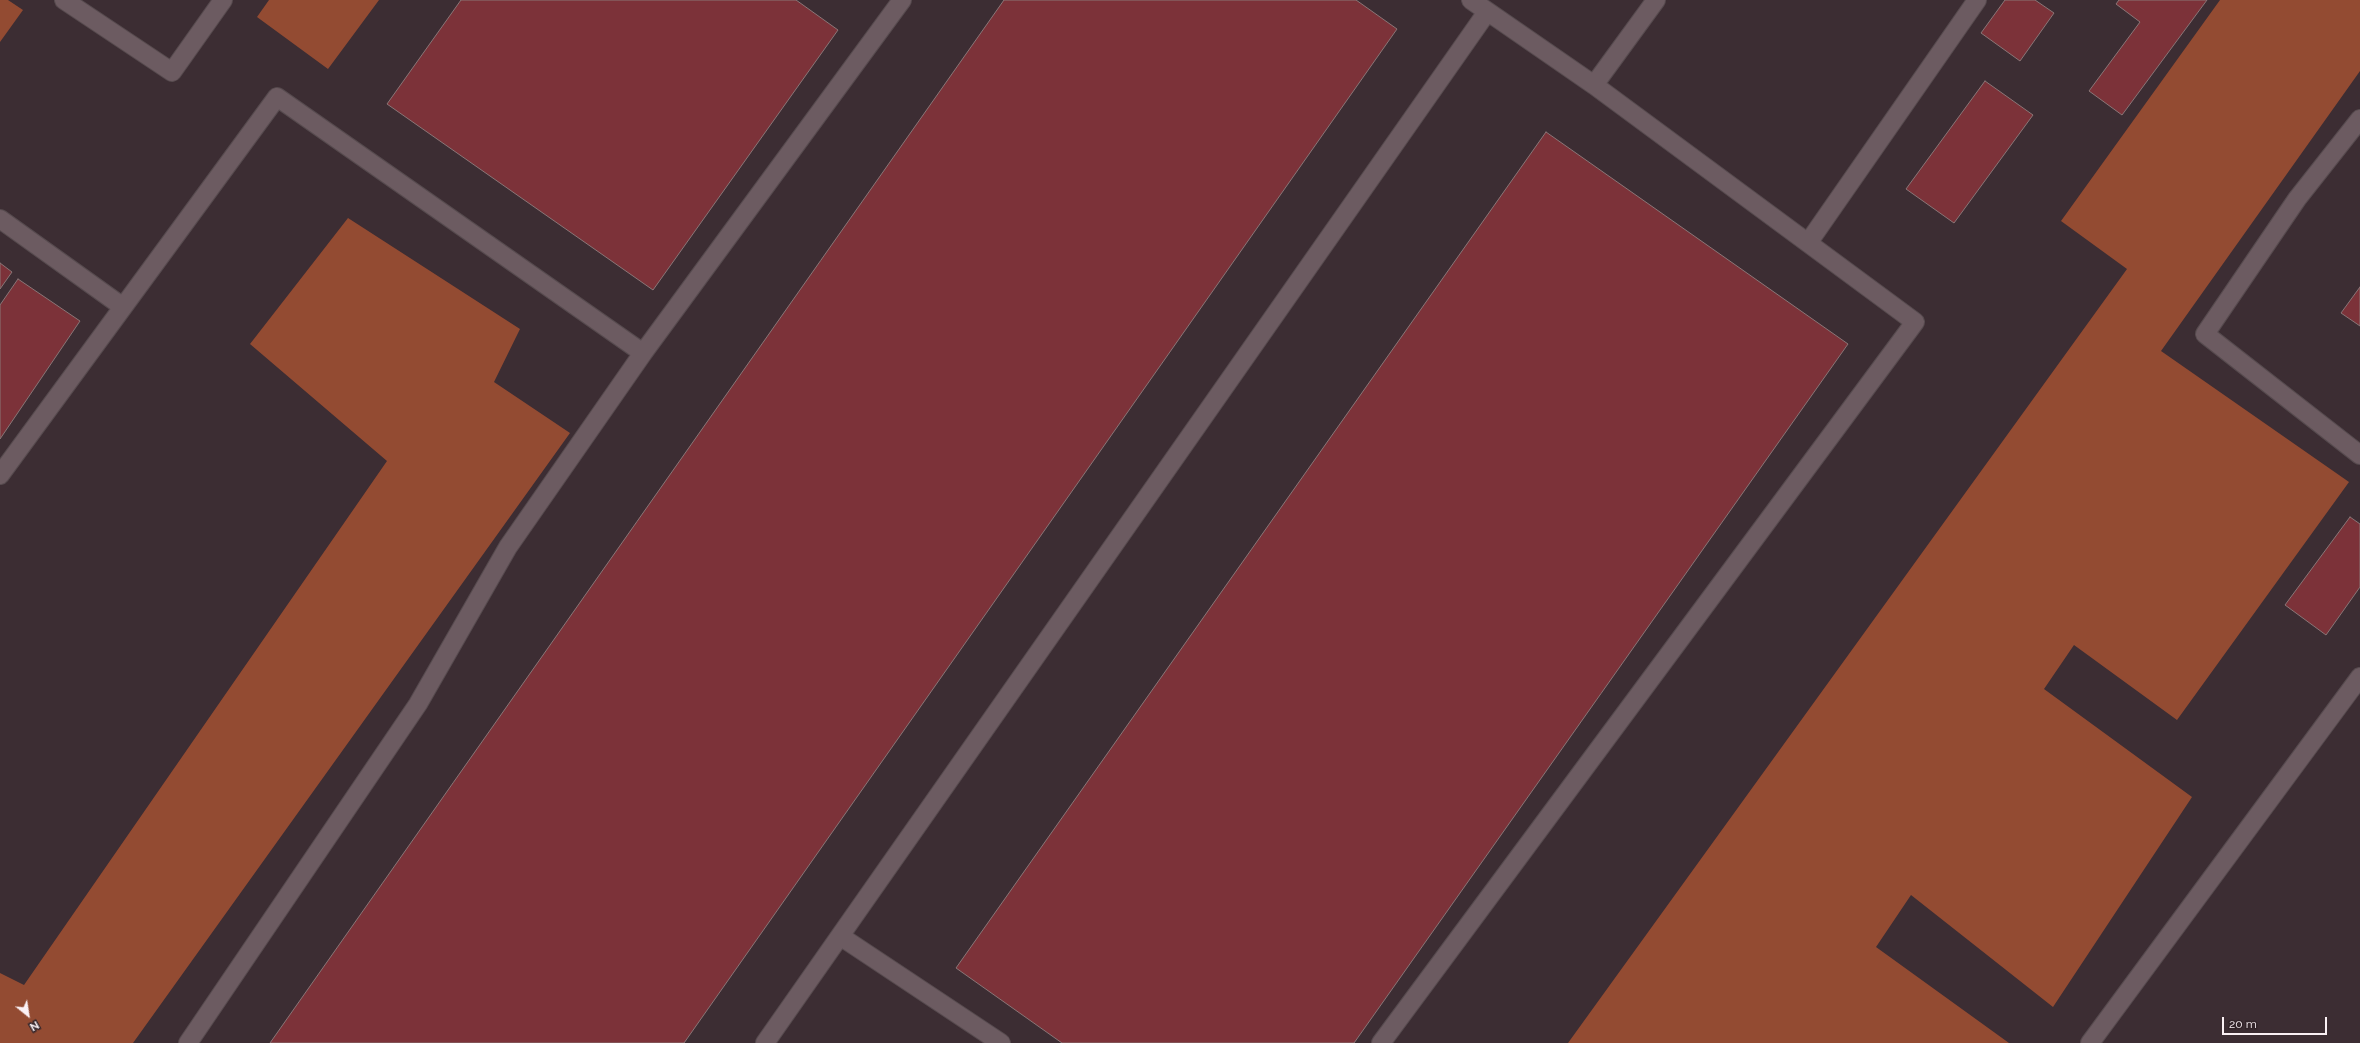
<!DOCTYPE html>
<style>
body{margin:0}
#map{position:relative;width:2360px;height:1043px;overflow:hidden;background:#3c2d33;font-family:Raleway,sans-serif}
canvas{display:block}
.north{position:absolute;left:8px;top:995px;width:40px;height:40px;-webkit-text-stroke:3px #322429;paint-order:stroke;rotate:150deg;font-size:11px;font-weight:700;line-height:16px;text-align:center;color:#fbf1f5}
.north::after{content:'';display:block;margin:auto;width:14px;height:18px;background:#fbf1f5;clip-path:polygon(50% 0,100% 100%,50% 72%,0 100%)}
.scale{position:absolute;left:2222px;top:1017px;width:105px;height:18px;box-sizing:border-box;border:2px solid #fbf1f5;border-top:0;padding-left:5px;font-size:12px;line-height:14px;white-space:nowrap;color:#fbf1f5;-webkit-text-stroke:3px #322429;paint-order:stroke}
</style>
<div id="map">
<canvas width="2360" height="1043"></canvas>
<div class="north">N</div>
<div class="scale">20 m</div>
</div>
<script>
const g = document.querySelector('canvas').getContext('2d');
g.lineJoin = 'round';
function fillPath(path, color) { g.fillStyle = color; g.fill(path, 'evenodd'); }
const toPath = rows => new Path2D(rows.map(r => 'M' + r).join(''));
function stroke(path, color, width, dash) { g.strokeStyle = color; g.lineWidth = width; g.lineCap = dash ? 'butt' : 'round'; g.setLineDash(dash || []); g.stroke(path); }
fillPath(toPath([
 [0,0,8,0,23,10,0,42],
 [269,0,379,0,328,69,257,17],
 [2220,0,2360,0,2360,71,2161,351,2349,482,2177,720,2074,645,2044,689,2192,797,2053,1007,1911,895,1876,947,2009,1043,1568,1043,2127,269,2061,221],
 [348,218,520,329,494,382,570,433,133,1043,0,1043,0,973,24,985,387,461,250,344]
]), '#934b32');
const building = toPath([
 [461,0,796,0,838,30,653,290,387,104,461,0],
 [1004,0,1356,0,1397,29,684,1043,270,1043,1004,0],
 [2005,0,2035,0,2054,13,2020,61,1981,33,2005,0],
 [2119,0,2207,0,2122,115,2089,91,2140,22,2116,4,2119,0],
 [1985,81,2033,115,1954,223,1906,189,1985,81],
 [1546,132,1848,344,1354,1043,1062,1043,956,968,1546,132],
 [0,263,12,272,0,289,0,263],
 [18,279,80,321,0,439,0,305,18,279],
 [2360,287,2360,326,2341,313,2360,287],
 [2350,517,2360,524,2360,587,2326,635,2285,605,2350,517]
]);
fillPath(building, '#7c3239');
stroke(building, '#8a7677', 1);
const lane = toPath([
 [64,0,172,72,223,0],
 [1471,0,1594,85,1656,0],
 [2360,119,2297,199,2205,334,2360,455],
 [0,219,123,307],
 [1808,243,1977,0],
 [0,475,277,97,643,353],
 [840,936,1001,1043],
 [188,1043,418,704,508,547,643,353,902,0],
 [765,1043,1487,12],
 [1381,1043,1915,322,1594,85],
 [2090,1043,2360,677]
]);
stroke(lane, '#574b4f', 20);
stroke(lane, '#6c5b61', 18);
</script>
